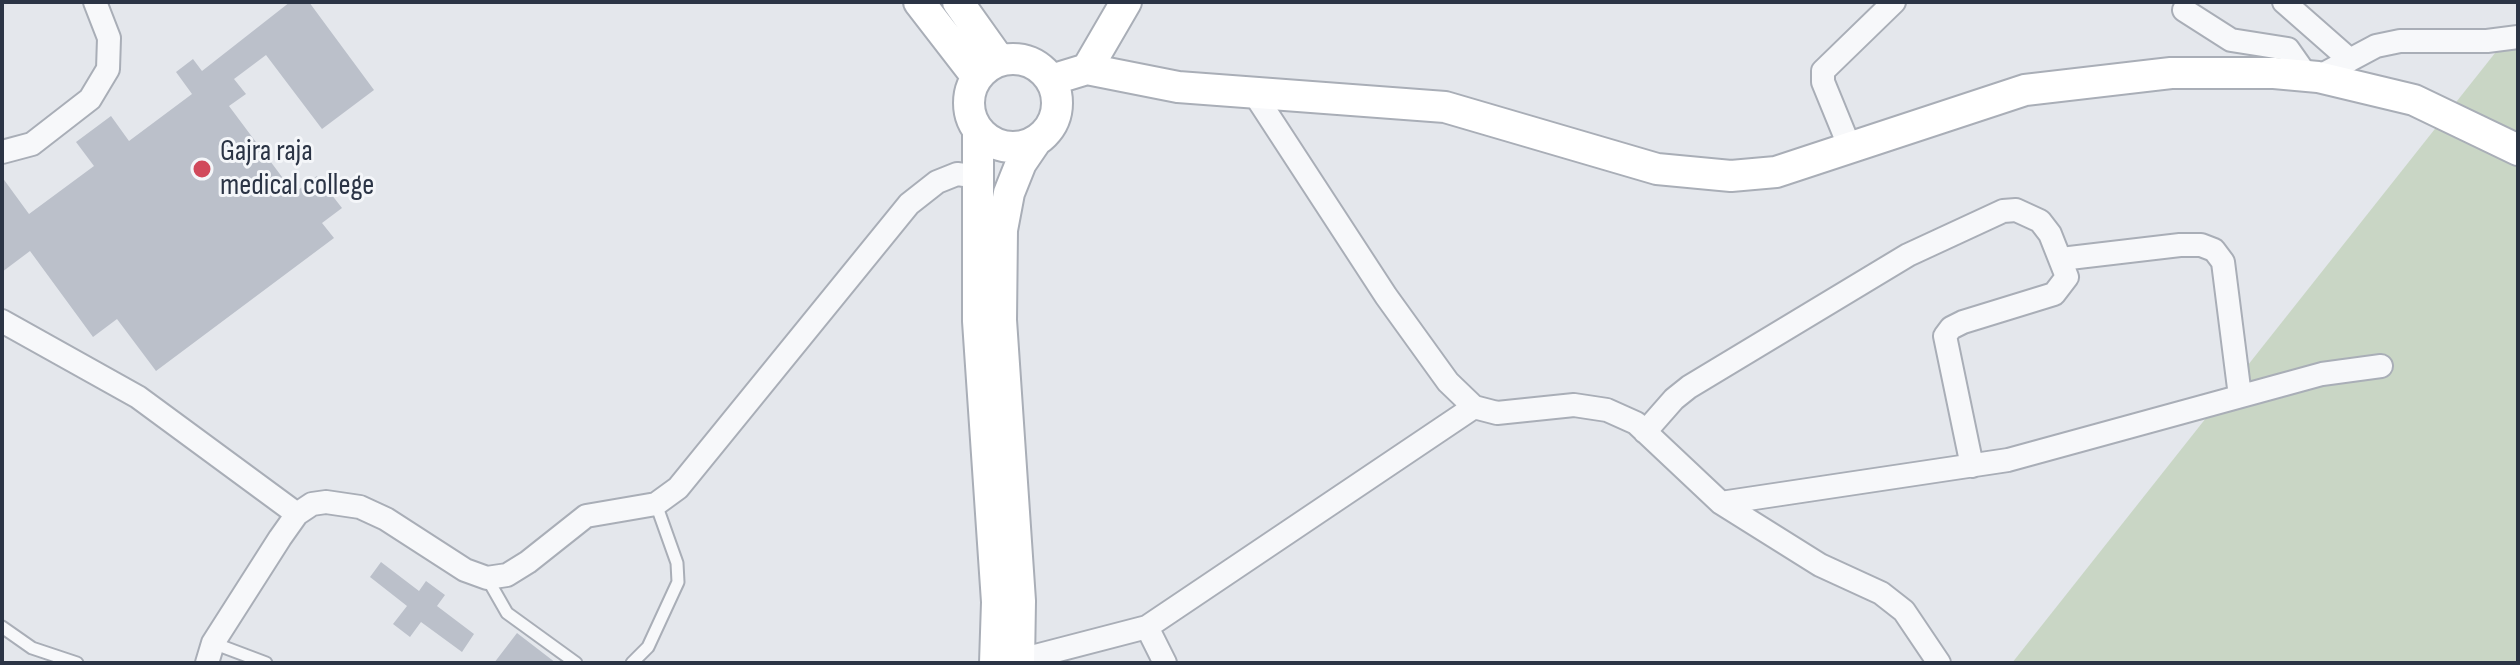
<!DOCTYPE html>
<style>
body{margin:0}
#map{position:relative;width:2520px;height:665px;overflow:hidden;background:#e4e7ec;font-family:"Sofia Sans Condensed",sans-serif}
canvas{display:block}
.frame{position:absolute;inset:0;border:4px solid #2b3445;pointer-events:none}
</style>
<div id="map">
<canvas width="2520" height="665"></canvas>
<div class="frame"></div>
</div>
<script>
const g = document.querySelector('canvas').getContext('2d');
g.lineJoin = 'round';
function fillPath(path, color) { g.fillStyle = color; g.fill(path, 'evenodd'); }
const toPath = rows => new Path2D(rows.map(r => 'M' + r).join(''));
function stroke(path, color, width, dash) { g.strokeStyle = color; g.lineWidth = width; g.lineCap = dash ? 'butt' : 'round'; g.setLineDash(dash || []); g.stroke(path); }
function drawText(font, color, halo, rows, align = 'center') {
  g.font = font + ' "Sofia Sans Condensed",sans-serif'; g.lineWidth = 6; g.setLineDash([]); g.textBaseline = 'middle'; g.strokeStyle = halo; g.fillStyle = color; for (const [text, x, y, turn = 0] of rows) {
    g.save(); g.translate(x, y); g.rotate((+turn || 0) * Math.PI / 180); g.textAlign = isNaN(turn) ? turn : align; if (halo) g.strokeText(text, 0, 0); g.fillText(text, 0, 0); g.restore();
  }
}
fillPath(toPath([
 [2518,24,2518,663,2012,663]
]), '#c9d6c5');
fillPath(toPath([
 [290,2,309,2,374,90,322,129,266,55,234,79,246,94,229,106,294,193,317,176,342,208,322,223,334,238,156,371,117,319,93,337,30,251,2,272,2,177,29,214,94,166,76,142,111,116,129,141,192,94,176,72,193,59,202,71],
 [381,562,419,591,426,581,445,595,437,606,474,634,462,652,421,622,410,637,393,624,407,606,370,577],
 [517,633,556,663,494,663]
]), '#bbc0ca');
const lane = toPath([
 [487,578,507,613,576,663],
 [2,627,32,648,77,663],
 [213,643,266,663],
 [632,663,648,647,678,582,677,563,656,504]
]);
const street = toPath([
 [2284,2,2350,60],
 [2184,10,2231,40,2288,49,2307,76],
 [2318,77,2376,46,2400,41,2487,41,2518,37],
 [1255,95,1386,296,1448,382,1474,407,1497,413,1574,405,1607,410,1636,423,1721,503,1820,565,1881,593,1904,611,1939,663],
 [1850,148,1823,82,1823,71,1894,2],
 [2,152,32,144,90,99,108,69,109,38,95,2],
 [2061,259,2180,245,2201,245,2214,250,2223,262,2240,396],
 [2,321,138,397,297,514],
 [1645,432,1674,399,1689,387,1908,255,2003,211,2016,210,2040,221,2050,234,2067,277,2054,294,1963,322,1951,328,1945,336,1972,466],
 [1721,503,2008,460,2322,374,2381,366],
 [1147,627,1165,663],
 [1006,659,1020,660,1147,627,1474,407],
 [207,663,213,643,280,538,297,514,312,504,326,502,360,507,386,519,465,570,487,578,507,575,528,562,586,516,656,504,678,488,909,204,937,182,957,174,980,177]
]);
const secondary = toPath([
 [919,2,977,77],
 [958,2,1000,61],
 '969 103a44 44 0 1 1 88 0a44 44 0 1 1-88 0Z',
 [1087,69,1126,2],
 [1051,80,1087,69,1178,87,1445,107,1657,169,1731,176,1776,172,2025,90,2171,73,2274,73,2318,77,2414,100,2518,150],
 [978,131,978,321,997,602,995,663],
 [1019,663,1020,601,1001,320,1002,230,1009,193,1021,163,1036,141]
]);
stroke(lane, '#a9aeb7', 15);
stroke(street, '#a9aeb7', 26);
stroke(secondary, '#a9aeb7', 34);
stroke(lane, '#f7f8fa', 11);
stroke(street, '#f7f8fa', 22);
stroke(secondary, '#fff', 30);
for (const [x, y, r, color] of [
 [202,169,10,"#d1495b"]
]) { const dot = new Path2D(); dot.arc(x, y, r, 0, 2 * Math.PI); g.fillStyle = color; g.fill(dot); stroke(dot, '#f4f6f9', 3); }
drawText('30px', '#2b3445', '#f4f6f9', [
 ["Gajra raja",220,152],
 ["medical college",220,186]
], 'left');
</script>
